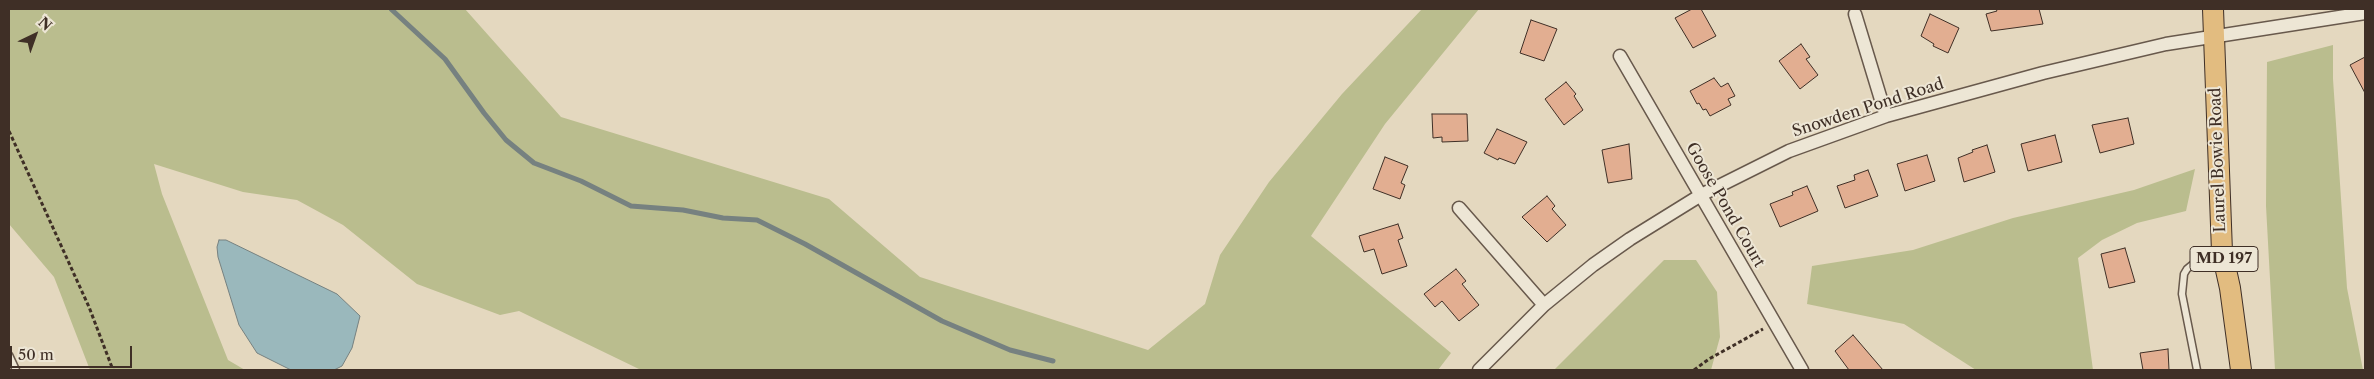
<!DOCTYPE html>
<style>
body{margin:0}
#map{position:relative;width:2374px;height:379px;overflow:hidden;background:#e4d8bf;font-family:"Libre Caslon Text",serif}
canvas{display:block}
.frame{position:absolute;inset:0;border:10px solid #3f2f26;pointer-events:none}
.north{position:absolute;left:10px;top:10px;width:50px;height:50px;-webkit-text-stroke:4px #ede6d5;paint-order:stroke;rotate:42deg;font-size:14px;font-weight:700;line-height:20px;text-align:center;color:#3f2f26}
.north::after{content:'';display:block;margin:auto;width:18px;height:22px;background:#3f2f26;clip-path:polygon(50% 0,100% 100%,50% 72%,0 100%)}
.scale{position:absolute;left:10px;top:346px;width:122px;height:22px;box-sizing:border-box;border:2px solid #3f2f26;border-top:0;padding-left:6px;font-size:15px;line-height:18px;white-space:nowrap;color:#3f2f26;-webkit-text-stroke:4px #ede6d5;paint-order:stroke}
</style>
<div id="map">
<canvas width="2374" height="379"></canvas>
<div class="frame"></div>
<div class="north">N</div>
<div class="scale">50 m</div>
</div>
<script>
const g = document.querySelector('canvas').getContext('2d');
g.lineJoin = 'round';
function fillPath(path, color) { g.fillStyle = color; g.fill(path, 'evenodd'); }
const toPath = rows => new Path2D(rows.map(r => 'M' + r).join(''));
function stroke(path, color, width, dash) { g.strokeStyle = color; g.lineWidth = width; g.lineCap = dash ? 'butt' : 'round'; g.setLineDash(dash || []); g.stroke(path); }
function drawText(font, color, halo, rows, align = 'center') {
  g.font = font + ' "Libre Caslon Text",serif'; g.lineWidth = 4; g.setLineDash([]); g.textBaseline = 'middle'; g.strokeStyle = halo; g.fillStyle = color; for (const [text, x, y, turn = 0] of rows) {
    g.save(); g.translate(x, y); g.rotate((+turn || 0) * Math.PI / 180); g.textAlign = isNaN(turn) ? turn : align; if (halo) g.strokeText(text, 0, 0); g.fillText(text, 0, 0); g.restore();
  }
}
fillPath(toPath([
 [9,9,465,9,561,117,829,199,920,277,1148,350,1205,304,1220,255,1269,182,1342,94,1422,9,1479,9,1385,124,1311,236,1451,353,1438,370,641,370,519,311,500,315,417,284,343,225,297,200,243,192,154,164,162,194,228,360,245,370,90,370,54,277,9,224],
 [2333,45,2333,79,2347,288,2363,370,2275,370,2266,206,2267,62],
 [2195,169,2186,211,2137,223,2102,240,2078,258,2093,370,1976,370,1904,324,1807,304,1812,266,1913,250,2013,218,2134,190],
 [1664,260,1696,260,1717,292,1720,337,1711,370,1554,370]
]), '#babd8e');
const water = toPath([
 [219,240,226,240,337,294,360,316,352,348,342,366,334,370,291,370,257,353,239,325,218,257,217,247,219,240]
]);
fillPath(water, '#9ab8bc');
stroke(water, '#768180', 1);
stroke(toPath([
 [391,9,445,59,484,113,506,140,534,163,581,181,631,206,683,210,723,218,757,220,805,244,942,321,1010,350,1053,361]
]), '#768180', 5);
const building = toPath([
 [1692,9,1701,9,1716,36,1693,48,1675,18,1692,9],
 [1996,9,2039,9,2043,24,1991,31,1986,14,1997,11,1996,9],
 [1930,14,1959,28,1948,53,1933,46,1934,44,1921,36,1930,14],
 [1531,20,1557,29,1544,61,1520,53,1531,20],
 [1801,44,1810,57,1806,59,1818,75,1800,89,1779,61,1801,44],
 [2365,57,2365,93,2350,65,2365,57],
 [1714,78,1721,87,1728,83,1735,96,1728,99,1731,105,1710,116,1706,109,1703,110,1699,103,1697,104,1690,91,1714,78],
 [1566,82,1576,94,1574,96,1583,110,1564,125,1545,99,1566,82],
 [1432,114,1467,114,1468,141,1442,142,1442,137,1433,138,1432,114],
 [2128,118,2134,144,2100,153,2092,125,2128,118],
 [1497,129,1527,142,1515,164,1499,158,1498,160,1484,153,1497,129],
 [2055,135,2062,162,2028,171,2021,144,2055,135],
 [1629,144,1632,179,1608,183,1602,150,1629,144],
 [1987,145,1995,172,1964,182,1958,158,1973,152,1972,150,1987,145],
 [1927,155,1935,181,1905,191,1897,164,1927,155],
 [1385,157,1408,166,1401,183,1405,185,1400,199,1373,189,1385,157],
 [1868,170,1878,196,1845,208,1837,186,1855,180,1854,175,1868,170],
 [1807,186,1818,211,1780,227,1770,204,1793,195,1792,192,1807,186],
 [1547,196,1555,206,1552,209,1566,225,1547,242,1522,217,1547,196],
 [1398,224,1403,238,1398,240,1407,266,1382,274,1374,249,1364,252,1359,236,1398,224],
 [2125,248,2135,282,2109,288,2101,254,2125,248],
 [1456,269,1466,281,1462,284,1479,305,1459,321,1442,301,1435,307,1424,294,1456,269],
 [1853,335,1883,370,1849,370,1835,351,1853,335],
 [2168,349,2169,370,2143,370,2140,353,2168,349]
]);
fillPath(building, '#e2ae91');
stroke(building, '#3f2f26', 1);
const lane = toPath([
 [9,355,16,370],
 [2197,370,2182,294,2184,274,2187,269,2204,255,2219,253]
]);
const street = toPath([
 [1855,14,1886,116],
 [1620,56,1802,370],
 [1459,208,1544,305],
 [1479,370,1544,305,1593,265,1630,239,1701,195,1789,151,1886,116,2043,73,2166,44,2365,13]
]);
const primary = toPath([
 [2213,9,2222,252,2230,288,2241,370]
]);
stroke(lane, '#68594c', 9);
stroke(street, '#68594c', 15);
stroke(primary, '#3f2f26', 22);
stroke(toPath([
 [9,131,89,307,113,370],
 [1694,370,1709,359,1763,329]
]), '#3f2f26', 3, [4, 2.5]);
stroke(lane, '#ede6d5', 6);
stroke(street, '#ede6d5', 12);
stroke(primary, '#e2bc80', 20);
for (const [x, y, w] of [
 [2224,259,68]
]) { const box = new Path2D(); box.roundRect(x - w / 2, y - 12.5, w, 25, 4); g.fillStyle = '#ede6d5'; g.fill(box); stroke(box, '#3f2f26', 1); }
drawText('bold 15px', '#3f2f26', null, [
 ["MD 197",2224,259]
]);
drawText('16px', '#3f2f26', '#ede6d5', [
 ["Snowden Pond Road",1868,108,-18],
 ["Laurel Bowie Road",2218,160,-92],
 ["Goose Pond Court",1725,205,60]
]);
</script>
